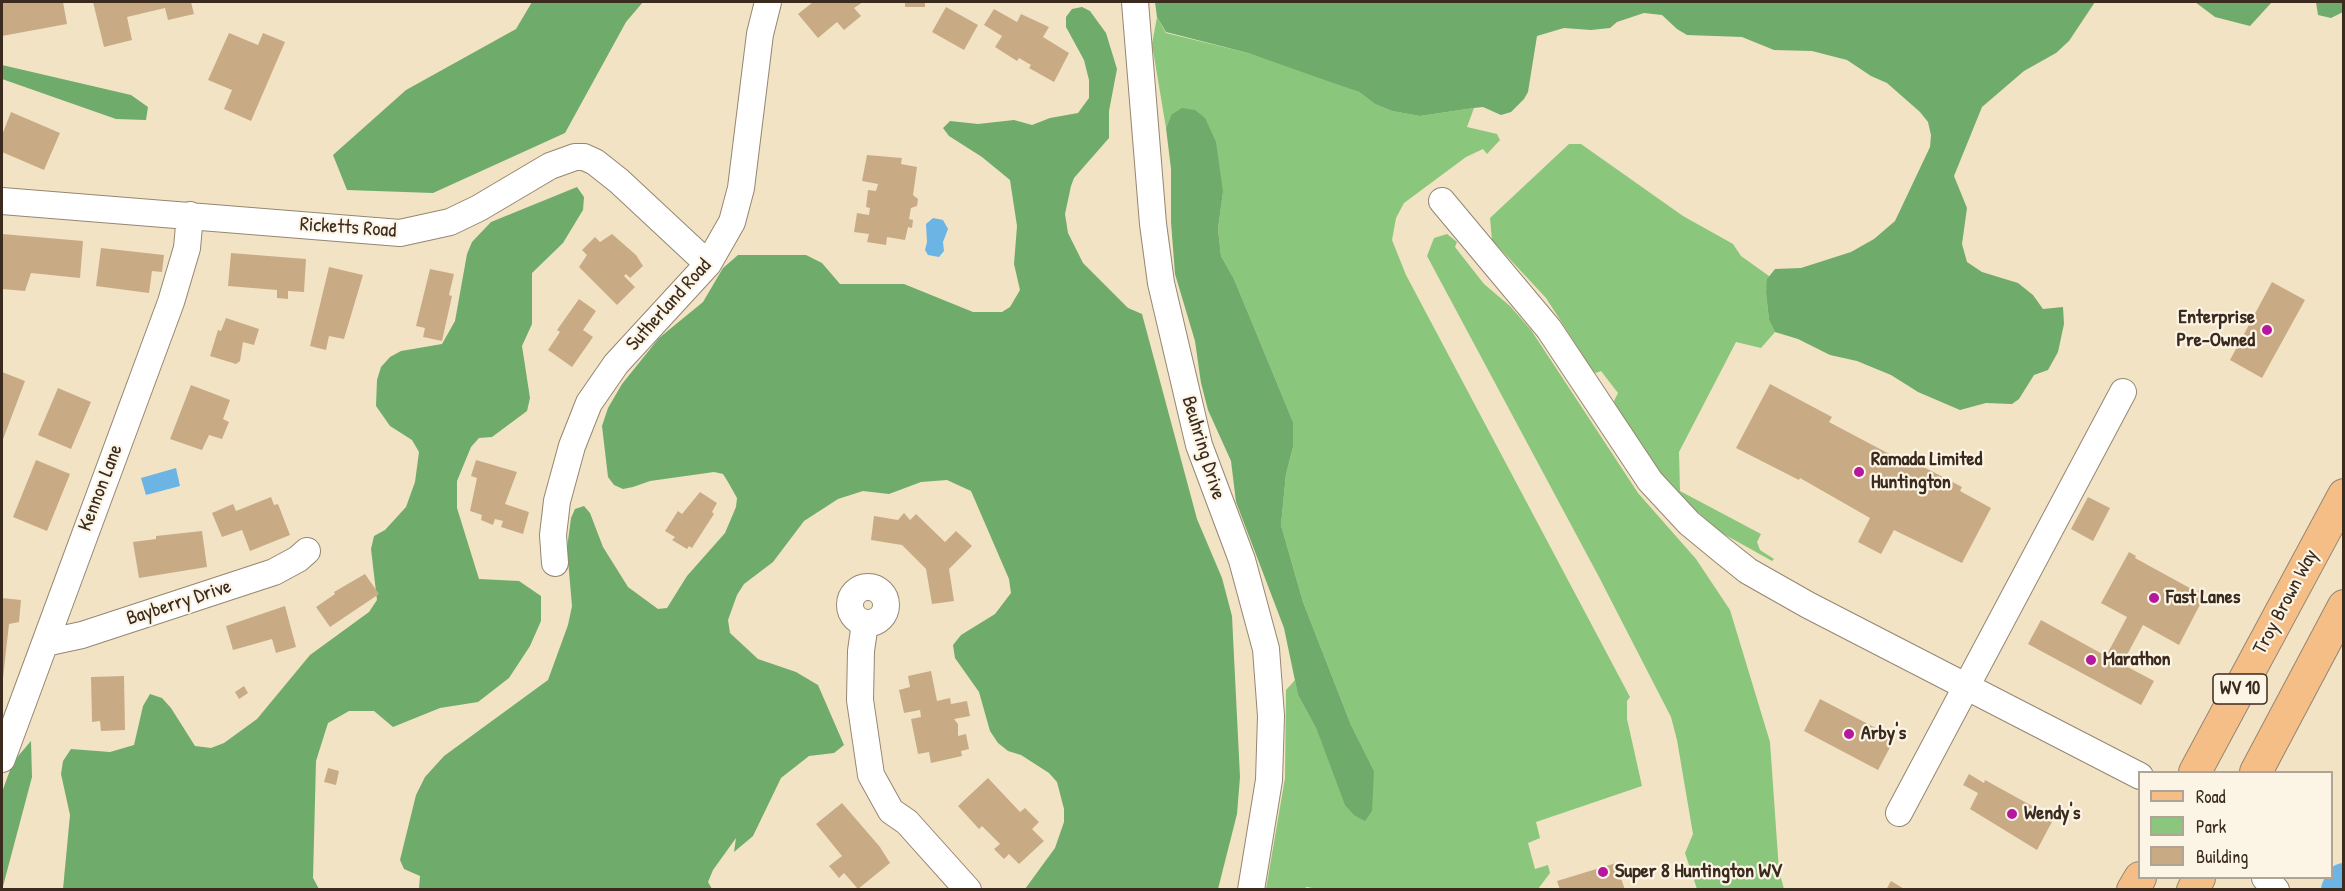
<!DOCTYPE html>
<style>
body{margin:0}
#map{position:relative;width:2345px;height:891px;overflow:hidden;background:#f2e3c5;font-family:"Patrick Hand",sans-serif}
canvas{display:block}
.frame{position:absolute;inset:0;border:3px solid #3b2a1e;pointer-events:none}
.legend{position:absolute;left:2138px;top:771px;width:195px;height:108px;box-sizing:border-box;background:#fcf5e5;border:2px solid #afa495;margin:0;padding:8px 10px;list-style:none;font-size:18px;color:#3b2a1e}
.legend li{display:flex;align-items:center;gap:12px;height:30px}
.legend b{width:30px;border:2px solid #afa495}
</style>
<div id="map">
<canvas width="2345" height="891"></canvas>
<div class="frame"></div>
<ul class="legend">
<li><b style="height:8px;background:#f6be87"></b>Road</li>
<li><b style="height:16px;background:#8ac67b"></b>Park</li>
<li><b style="height:16px;background:#c8ab85"></b>Building</li>
</ul>
</div>
<script>
const g = document.querySelector('canvas').getContext('2d');
g.lineJoin = 'round';
function fillPath(path, color) { g.fillStyle = color; g.fill(path, 'evenodd'); }
const toPath = rows => new Path2D(rows.map(r => 'M' + r).join(''));
function stroke(path, color, width, dash) { g.strokeStyle = color; g.lineWidth = width; g.lineCap = dash ? 'butt' : 'round'; g.setLineDash(dash || []); g.stroke(path); }
function drawText(font, color, halo, rows, align = 'center') {
  g.font = font + ' "Patrick Hand",sans-serif'; g.lineWidth = 4.5; g.setLineDash([]); g.textBaseline = 'middle'; g.strokeStyle = halo; g.fillStyle = color; for (const [text, x, y, turn = 0] of rows) {
    g.save(); g.translate(x, y); g.rotate((+turn || 0) * Math.PI / 180); g.textAlign = isNaN(turn) ? turn : align; if (halo) g.strokeText(text, 0, 0); g.fillText(text, 0, 0); g.restore();
  }
}
fillPath(toPath([
 [1157,17,1166,33,1248,53,1316,76,1359,92,1375,104,1392,111,1420,116,1474,108,1467,127,1497,134,1500,140,1487,154,1483,149,1466,157,1404,203,1396,218,1392,240,1406,275,1630,697,1627,701,1627,719,1642,786,1536,822,1540,838,1528,843,1535,869,1548,865,1550,873,1538,889,1324,890,1307,887,1303,889,1266,889,1285,778,1286,690,1295,680,1298,695,1317,730,1374,771,1351,725,1303,602,1281,525,1286,474,1293,447,1293,422,1234,279,1221,256,1218,229,1223,192,1171,115,1166,128,1152,44],
 [1569,144,1581,144,1683,216,1733,244,1741,256,1769,276,1766,293,1769,320,1775,332,1761,348,1736,342,1679,452,1680,491,1761,534,1757,542,1760,550,1774,559,1772,561,1722,533,1677,494,1657,469,1615,405,1614,401,1618,393,1601,371,1596,373,1593,371,1546,298,1492,240,1490,218],
 [1447,234,1457,242,1455,247,1484,284,1510,306,1531,330,1638,493,1696,559,1730,610,1770,742,1779,871,1784,889,1697,889,1685,853,1693,834,1677,740,1671,717,1599,577,1427,256,1434,238]
]), '#8ac67b');
fillPath(toPath([
 [532,2,643,2,626,22,565,133,433,193,347,190,333,155,406,90,516,29],
 [1155,2,2095,2,2069,41,2056,53,2024,71,1982,107,1954,176,1967,208,1962,244,1967,262,1982,272,2018,283,2033,295,2043,309,2063,307,2064,324,2058,352,2048,370,2034,375,2019,399,2012,404,1986,403,1960,410,1918,392,1891,375,1857,361,1830,355,1798,339,1775,332,1769,320,1766,293,1767,279,1775,269,1801,268,1851,252,1874,239,1895,221,1930,147,1931,135,1928,122,1920,112,1887,83,1871,76,1847,60,1812,51,1774,50,1742,37,1687,35,1677,29,1662,15,1644,13,1617,22,1610,28,1591,30,1564,28,1537,36,1528,92,1524,99,1511,112,1501,115,1483,107,1474,108,1420,116,1392,111,1375,104,1359,92,1248,53,1166,32,1157,17],
 [2195,2,2272,2,2250,26,2215,17],
 [2316,2,2343,2,2343,12,2331,18,2318,15],
 [1082,7,1090,11,1106,33,1117,69,1109,111,1109,138,1074,178,1071,186,1065,214,1068,233,1083,263,1128,308,1142,314,1197,519,1222,578,1232,616,1240,777,1237,814,1218,889,1025,889,1055,848,1064,822,1064,809,1057,782,1049,773,1021,755,1008,751,998,743,990,731,979,692,955,658,953,645,961,635,995,614,1011,593,1009,579,971,491,947,480,921,482,889,494,863,491,838,499,804,521,773,562,744,584,737,595,728,620,730,633,758,659,796,672,818,685,844,745,834,753,809,756,781,778,753,836,734,852,736,838,713,870,708,882,712,889,419,889,420,876,404,869,400,860,416,795,425,777,444,756,548,680,568,625,572,606,567,548,571,518,575,509,584,506,590,513,603,547,628,587,658,609,667,608,687,576,725,533,736,507,737,498,728,482,723,474,714,472,650,481,633,487,623,489,614,485,608,477,602,426,608,408,622,384,659,338,703,302,723,268,738,255,806,255,822,263,840,284,904,284,973,312,1002,312,1010,307,1020,290,1014,264,1017,226,1010,180,982,157,949,136,943,128,950,121,978,124,1014,120,1032,125,1050,118,1078,113,1089,98,1089,80,1084,60,1066,27,1066,17,1072,9],
 [2,65,131,95,148,107,146,120,116,119,2,79],
 [1182,108,1195,110,1205,118,1216,142,1223,192,1218,229,1221,256,1234,279,1293,422,1293,447,1286,474,1281,525,1303,602,1351,725,1374,771,1372,811,1365,821,1354,815,1345,805,1317,730,1298,695,1284,628,1236,502,1231,461,1208,410,1201,383,1195,341,1175,274,1171,222,1171,169,1166,128,1171,115],
 [577,187,584,197,583,210,563,243,532,273,532,324,522,346,530,398,527,411,492,437,479,438,471,447,457,481,457,508,479,579,519,581,541,596,541,621,530,646,509,678,478,702,440,708,393,727,374,711,349,711,328,723,316,761,313,878,319,889,63,889,70,815,61,774,63,761,71,749,110,752,134,745,143,706,150,694,162,698,171,708,195,746,211,748,224,743,257,719,310,655,369,612,377,600,371,549,374,536,385,530,406,507,415,482,419,452,412,440,390,426,376,406,377,380,381,367,390,357,401,351,442,344,455,321,467,254,472,242,491,222],
 [31,741,32,777,2,890,2,792,13,762]
]), '#6fab6b');
fillPath(toPath([
 [933,218,943,220,948,229,943,242,944,251,939,257,928,255,925,250,927,242,926,224],
 [176,468,180,486,146,495,141,478]
]), '#6cb4e4');
stroke(toPath([
 [2340,890,2344,882]
]), '#6cb4e4', 38);
fillPath(toPath([
 [2,2,63,2,67,24,2,36],
 [93,2,191,2,194,14,168,20,165,8,127,17,132,40,104,47],
 [813,2,863,2,854,8,861,16,844,30,837,22,818,38,798,14],
 [905,2,925,2,925,7,905,7],
 [946,7,978,25,964,50,932,32],
 [994,9,1017,22,1021,14,1049,27,1043,37,1069,53,1054,82,1029,68,1031,65,1019,58,1017,61,995,47,1002,36,984,25],
 [229,33,258,45,263,33,285,42,251,121,224,109,232,90,208,80],
 [11,112,60,133,44,170,2,152,2,135],
 [867,155,902,158,901,164,917,167,913,195,918,199,917,206,911,208,909,219,913,220,912,228,908,227,905,240,887,237,886,245,867,242,869,234,854,232,857,213,869,215,870,208,866,207,868,190,876,191,878,184,862,181],
 [2,234,83,241,80,278,31,273,25,291,2,289],
 [612,234,636,255,643,266,630,278,626,274,624,276,635,287,617,305,579,267,587,255,582,250,595,237,600,242],
 [101,248,164,255,162,272,152,271,149,293,96,286],
 [231,253,306,259,304,292,288,291,288,299,277,298,277,290,228,286],
 [329,267,363,275,344,339,329,336,326,350,310,346],
 [430,269,454,274,449,295,452,296,442,341,423,337,425,328,416,326],
 [2272,282,2305,300,2262,378,2230,360],
 [579,299,596,311,583,330,593,337,572,367,548,350,560,332,557,330],
 [226,318,259,329,254,345,243,342,240,361,236,364,210,356,218,330,221,331],
 [2,372,25,381,2,442],
 [1770,384,1832,417,1829,422,1914,467,1916,463,1962,487,1960,491,1991,508,1962,563,1894,530,1881,554,1858,542,1870,518,1800,478,1799,480,1736,448],
 [191,385,230,400,223,419,229,422,222,439,209,435,202,450,170,439],
 [58,388,91,402,71,449,38,435],
 [36,460,70,474,47,531,13,517],
 [476,460,517,472,505,504,529,512,523,534,501,527,503,521,495,519,493,525,481,520,482,515,470,511,477,478,471,476],
 [700,492,717,503,712,512,714,514,692,548,689,546,687,549,672,540,675,537,665,531,678,511,682,514],
 [271,497,274,505,278,504,290,535,250,551,242,530,222,537,212,513,233,504,236,511],
 [2088,497,2110,508,2093,541,2071,529],
 [904,513,910,520,916,514,945,542,956,531,972,546,949,569,954,601,932,604,926,569,902,545,871,540,874,516,898,520],
 [202,531,207,567,139,578,133,542,156,539,156,536],
 [2129,552,2136,556,2135,558,2197,592,2199,589,2206,593,2179,645,2143,625,2122,664,2154,681,2141,705,2028,644,2041,620,2106,656,2127,617,2101,603],
 [365,574,379,594,330,627,316,607,335,594,334,592],
 [2,598,21,600,19,622,9,624,3,678],
 [285,606,296,647,276,653,272,639,233,650,226,626],
 [931,671,937,701,950,698,951,704,967,701,970,716,954,719,958,724,958,736,966,734,969,749,961,751,962,756,931,763,929,752,918,754,911,719,921,717,920,710,904,713,899,690,910,687,908,676],
 [124,676,125,730,101,731,100,721,92,722,91,677],
 [244,686,248,693,239,699,235,692],
 [1820,699,1895,738,1878,770,1804,731],
 [328,768,339,771,336,785,324,782],
 [1969,774,1984,783,1985,780,2054,818,2037,850,1970,809,1978,793,1963,785],
 [988,778,1020,812,1025,808,1039,822,1032,829,1044,841,1019,864,1009,854,1004,859,994,849,1000,844,982,826,979,829,958,806],
 [842,803,880,847,890,863,858,889,844,873,839,878,829,866,842,856,816,824],
 [1616,863,1625,890,1560,890,1557,881],
 [1891,881,1906,890,1886,890]
]), '#c8ab85');
const minor = toPath([
 [1135,2,1153,224,1161,283,1199,445,1242,560,1266,649,1271,716,1269,780,1251,890],
 [2,201,400,233,450,222,479,208,550,166,575,157,584,157,595,162,619,181,708,264],
 [1442,201,1549,329,1650,481,1689,523,1723,551,1748,571,1808,605,2140,776],
 [555,563,553,535,557,501,572,446,589,403,616,364,708,264,732,222,741,188,760,34,768,2],
 '850 605a18 18 0 1 1 36 0a18 18 0 1 1-36 0Z',
 [865,623,861,651,860,700,871,775,891,811,907,822,968,890],
 [45,643,82,635,274,572,298,559,307,551],
 [2,759,171,302,187,248,190,215],
 [1899,813,2123,392],
 [2265,878,2276,890]
]);
const major = toPath([
 [2195,772,2344,495],
 [2256,772,2344,606],
 [2133,890,2140,878],
 [2193,890,2199,878]
]);
stroke(minor, '#968672', 28);
stroke(major, '#968672', 34);
stroke(minor, '#fff', 26);
stroke(major, '#f6be87', 32);
for (const [x, y, r, color] of [
 [2267,330,6,"#b5179e"],
 [1859,472,6,"#b5179e"],
 [2154,598,6,"#b5179e"],
 [2091,660,6,"#b5179e"],
 [1849,734,6,"#b5179e"],
 [2012,814,6,"#b5179e"],
 [1603,872,6,"#b5179e"]
]) { const dot = new Path2D(); dot.arc(x, y, r, 0, 2 * Math.PI); g.fillStyle = color; g.fill(dot); stroke(dot, '#fcf5e5', 2); }
for (const [x, y, w] of [
 [2240,689,54]
]) { const box = new Path2D(); box.roundRect(x - w / 2, y - 15, w, 30, 4.5); g.fillStyle = '#fcf5e5'; g.fill(box); stroke(box, '#3b2a1e', 1.5); }
drawText('bold 18px', '#3b2a1e', null, [
 ["WV 10",2240,689]
]);
drawText('20px', '#3b2a1e', '#fcf5e5', [
 ["Ricketts Road",348,228,4],
 ["Sutherland Road",669,305,-48],
 ["Beuhring Drive",1203,448,73],
 ["Kennon Lane",101,488,-69],
 ["Troy Brown Way",2286,602,-62],
 ["Bayberry Drive",179,603,-18]
]);
drawText('bold 20px', '#3b2a1e', '#fcf5e5', [
 ["Enterprise",2255,318,"right"],
 ["Pre-Owned",2255,341,"right"],
 ["Ramada Limited",1871,460],
 ["Huntington",1871,483],
 ["Fast Lanes",2166,598],
 ["Marathon",2103,660],
 ["Arby's",1861,734],
 ["Wendy's",2024,814],
 ["Super 8 Huntington WV",1615,872]
], 'left');
</script>
